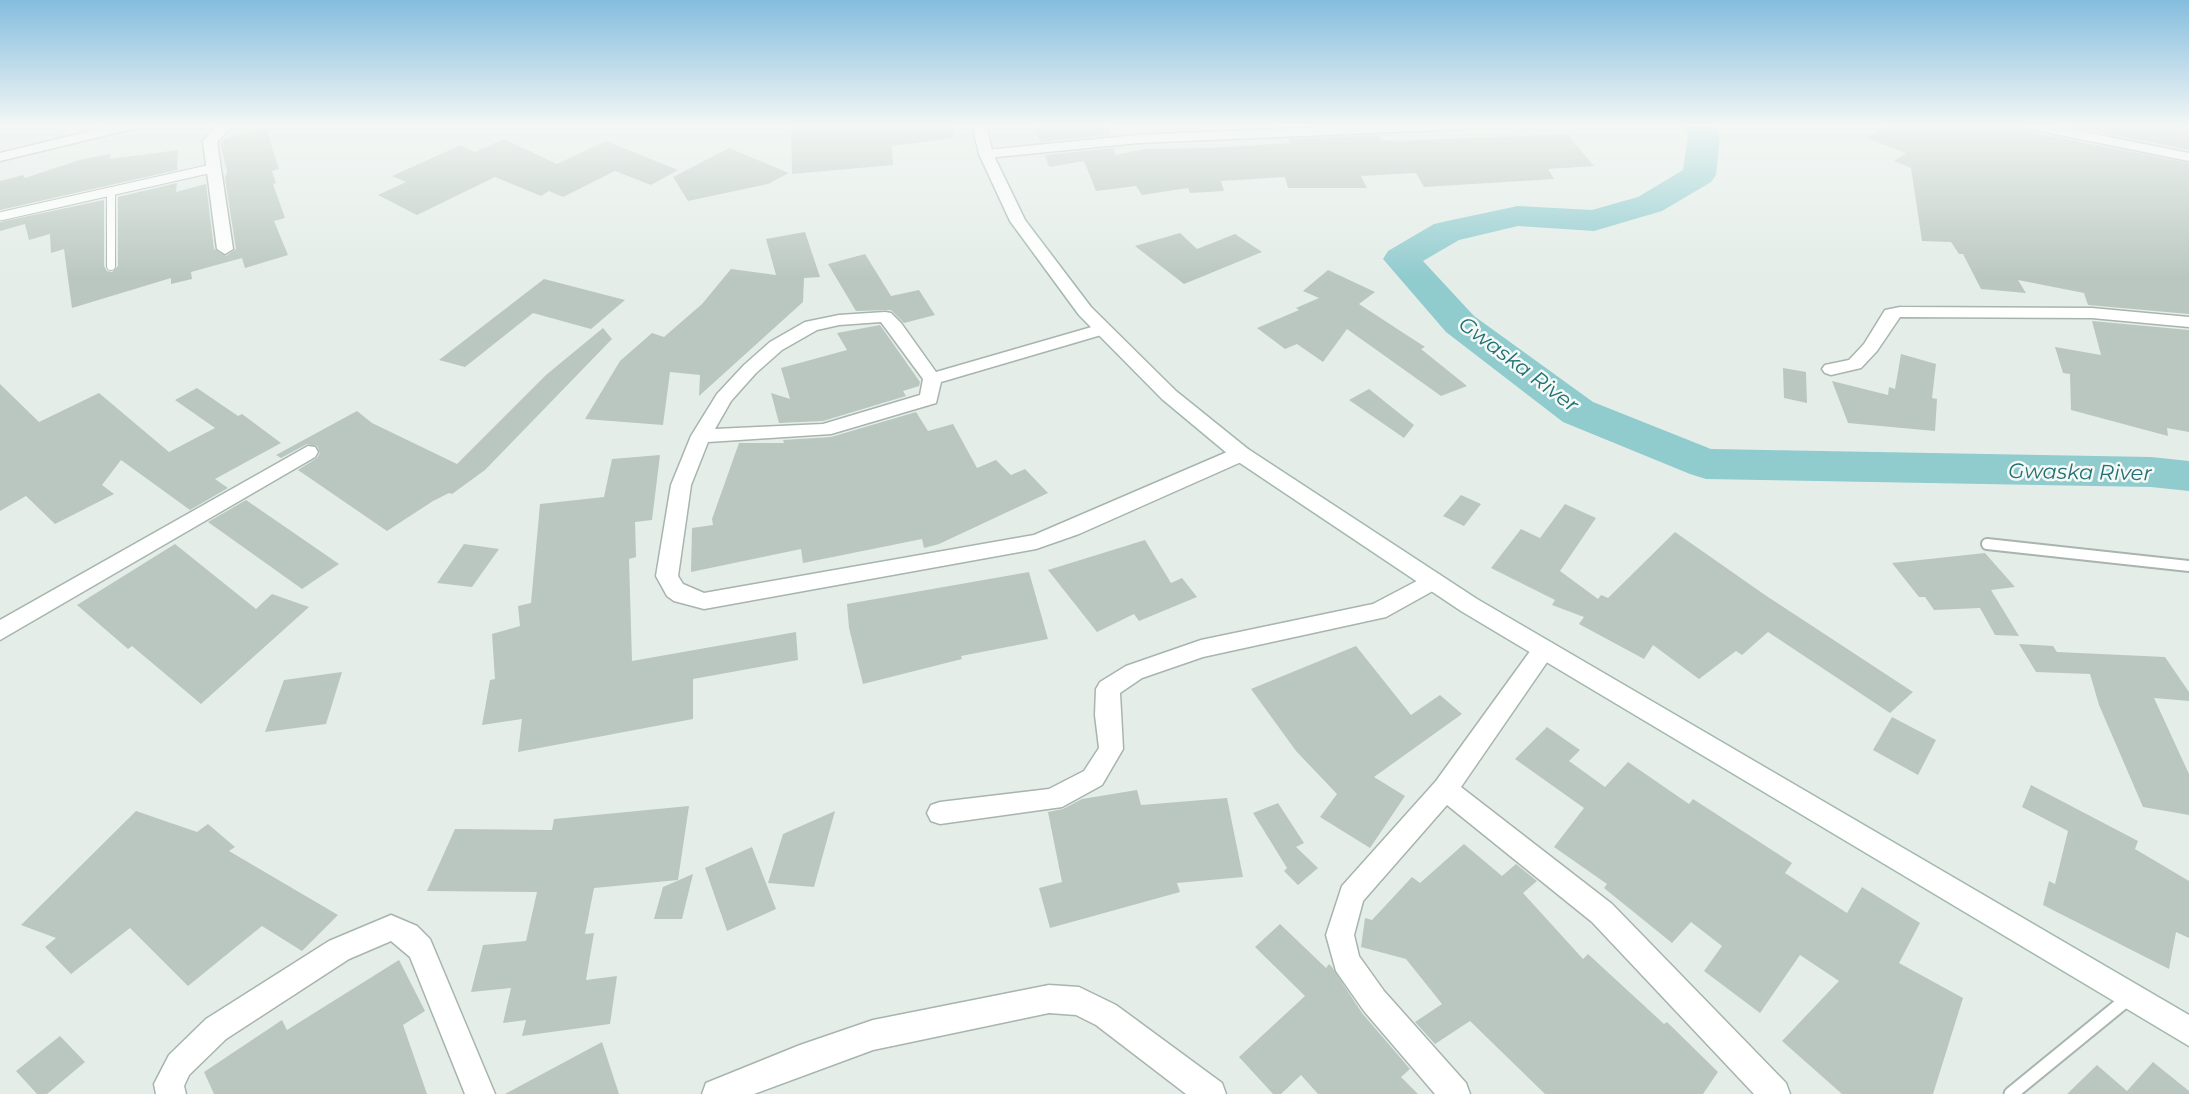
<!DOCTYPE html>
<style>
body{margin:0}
canvas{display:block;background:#e4ede8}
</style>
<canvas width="2189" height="1094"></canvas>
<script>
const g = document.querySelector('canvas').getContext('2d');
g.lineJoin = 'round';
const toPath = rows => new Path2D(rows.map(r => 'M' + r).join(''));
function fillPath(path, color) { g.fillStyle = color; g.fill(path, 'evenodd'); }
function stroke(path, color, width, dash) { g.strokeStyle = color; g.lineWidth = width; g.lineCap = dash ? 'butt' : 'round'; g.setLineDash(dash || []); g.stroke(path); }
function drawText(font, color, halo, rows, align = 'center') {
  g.font = font + ' Montserrat,sans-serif'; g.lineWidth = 5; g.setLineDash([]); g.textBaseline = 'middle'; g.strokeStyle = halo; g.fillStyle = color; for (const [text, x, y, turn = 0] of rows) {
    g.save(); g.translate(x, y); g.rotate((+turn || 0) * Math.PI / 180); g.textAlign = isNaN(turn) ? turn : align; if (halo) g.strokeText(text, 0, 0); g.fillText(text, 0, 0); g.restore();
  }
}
fillPath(toPath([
 [1682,125,1713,125,1720,136,1716,175,1711,182,1662,211,1594,231,1518,226,1459,240,1423,261,1474,316,1593,402,1711,449,2151,457,2189,461,2189,491,2151,487,1706,479,1690,474,1563,422,1446,332,1383,259,1388,251,1434,224,1447,221,1518,206,1592,210,1638,197,1683,170,1688,136,1682,125]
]), '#90cbce');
fillPath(toPath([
 [791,125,953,125,953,138,892,146,893,165,792,174],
 [1034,125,1107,125,1110,135,1040,142],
 [1889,125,2021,125,2029,132,2189,163,2189,314,2088,305,2084,293,2018,280,2026,293,1981,289,1963,254,1959,254,1951,242,1922,241,1911,168,1894,161,1906,153,1866,138],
 [2061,125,2189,125,2189,150],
 [266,128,279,169,272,171,276,183,273,184,285,218,274,221,288,255,245,268,242,258,191,272,192,279,171,284,171,278,72,308,64,249,51,253,50,234,29,240,25,224,0,231,0,222,104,200,104,266,107,271,112,272,118,266,118,197,177,183,176,192,206,184,214,249,226,256,236,249,225,179,227,171,220,143,224,139],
 [1567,134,1594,166,1548,169,1554,179,1424,187,1416,173,1361,176,1367,188,1288,188,1285,177,1221,181,1224,191,1190,193,1188,188,1142,195,1136,186,1096,191,1084,161,1049,167,1045,155,1114,148,1115,155,1145,149,1209,148,1291,143,1289,139,1379,135,1380,140,1395,141],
 [504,139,557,164,606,141,678,170,651,185,615,171,563,197,549,191,541,196,495,177,417,215,378,195,406,182,392,176,461,145,475,152],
 [729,148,789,173,768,184,688,201,673,177],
 [178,150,177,170,0,210,0,181,23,175,25,178,79,160,110,154,110,159],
 [805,232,820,277,804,278,803,302,699,396,700,375,670,372,663,425,585,419,620,361,652,333,664,337,702,304,731,269,776,275,766,239],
 [1180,233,1197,249,1235,234,1262,252,1184,284,1135,246],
 [865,254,891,296,919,290,935,315,904,323,891,310,856,311,828,264],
 [1328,270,1375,292,1359,304,1425,347,1421,349,1467,386,1441,396,1347,329,1323,362,1297,344,1285,349,1257,328,1299,310,1296,308,1319,298,1303,291],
 [544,279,625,300,591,329,533,313,465,367,439,360],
 [2092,321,2189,330,2189,432,2167,428,2168,436,2071,410,2070,374,2063,373,2055,347,2101,355],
 [880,325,920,382,919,386,903,391,906,396,823,421,779,423,771,393,790,399,781,368,847,350,837,333],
 [603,328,612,339,485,470,452,494,449,493,433,501,387,531,298,470,317,458,320,453,317,446,307,444,281,458,276,455,357,411,372,423,457,464,546,375],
 [1901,354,1936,364,1932,398,1937,399,1935,431,1848,423,1832,381,1888,395,1889,387,1895,389],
 [1783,368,1806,372,1807,403,1784,398],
 [0,384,39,422,99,393,169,452,215,428,175,400,197,388,238,416,242,414,281,443,215,479,228,488,190,510,121,460,102,485,114,494,55,524,26,496,0,511],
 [1369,389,1414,425,1404,438,1349,400],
 [916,412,928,431,953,424,977,468,996,460,1011,475,1025,469,1048,493,939,544,924,548,922,539,803,563,801,549,691,572,692,528,713,525,712,519,739,443,784,443,783,440,831,437],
 [660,455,652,520,635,522,636,557,629,559,632,661,796,632,798,660,693,679,693,719,518,752,522,719,482,725,490,680,495,679,492,634,520,626,518,606,531,603,540,504,604,497,612,459],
 [1461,495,1481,504,1464,526,1443,516],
 [246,500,339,564,302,589,208,522],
 [1565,504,1596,518,1560,571,1598,599,1601,595,1608,598,1675,532,1765,595,1913,692,1890,713,1768,632,1742,655,1736,651,1699,679,1653,645,1644,659,1579,624,1584,617,1552,605,1555,600,1491,568,1521,529,1540,538],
 [1145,540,1171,583,1182,578,1197,597,1139,621,1134,614,1097,632,1048,570],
 [175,544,256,609,272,594,309,607,201,704,132,646,128,649,77,605],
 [464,544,499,549,472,587,437,583],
 [1985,553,2015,587,1991,590,2019,636,1995,635,1980,608,1934,610,1925,597,1919,597,1892,563],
 [1029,572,1048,639,961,656,962,659,863,684,849,628,847,604],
 [2019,644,2053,646,2057,652,2165,657,2189,692,2189,701,2154,698,2189,774,2189,815,2143,807,2099,705,2090,674,2036,672],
 [1356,646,1411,715,1440,695,1462,714,1374,777,1405,796,1370,848,1320,817,1337,794,1296,751,1251,689],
 [342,672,326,724,265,732,284,680],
 [1892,717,1936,740,1918,775,1873,750],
 [1547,727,1580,750,1569,761,1605,787,1628,762,1689,804,1693,799,1792,863,1785,873,1847,913,1862,887,1920,923,1899,963,1963,998,1933,1094,1842,1094,1782,1041,1839,981,1800,955,1760,1013,1704,971,1722,946,1691,922,1672,943,1604,888,1607,884,1554,847,1584,808,1515,759],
 [2031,785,2138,841,2135,849,2189,881,2189,938,2176,932,2169,969,2043,905,2049,881,2055,884,2068,831,2022,807],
 [1137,790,1141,805,1227,798,1243,877,1177,883,1180,892,1050,928,1039,888,1062,882,1048,812,1063,809,1082,799],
 [1278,803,1304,843,1296,847,1318,868,1298,885,1284,871,1287,868,1253,813],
 [689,806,678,880,594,888,585,934,594,933,586,980,617,976,610,1024,522,1036,526,1020,503,1023,511,988,471,992,483,945,526,941,537,892,427,891,455,829,552,830,554,819],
 [136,811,197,832,208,824,235,847,229,851,338,915,302,951,262,926,188,986,130,928,71,974,45,947,56,938,21,925],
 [835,811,814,887,768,883,783,834],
 [1464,844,1502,876,1516,864,1537,881,1523,893,1583,959,1588,954,1664,1024,1667,1022,1718,1072,1703,1094,1545,1094,1470,1021,1435,1044,1415,1022,1442,1004,1406,959,1361,947,1365,918,1372,920,1412,877,1420,883],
 [752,847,776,909,727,931,705,868],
 [693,874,682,919,654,919,663,887],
 [1280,924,1326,968,1329,964,1332,967,1362,1013,1410,1069,1401,1077,1418,1094,1318,1094,1301,1075,1281,1094,1273,1094,1239,1057,1305,996,1255,947],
 [399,960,425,1011,403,1025,427,1094,214,1094,204,1072,282,1020,287,1030],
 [60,1036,85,1062,47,1094,37,1094,16,1071],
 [602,1042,619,1094,505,1094],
 [2153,1062,2189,1091,2189,1094,2067,1094,2097,1065,2127,1091]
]), '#bac7c0');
const laneFar2 = toPath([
 [111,191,111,266],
 [2,216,214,168]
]);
const laneFar1 = toPath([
 [1987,544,2189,566]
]);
const lane = toPath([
 [2011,1094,2131,996]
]);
const street = toPath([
 [115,125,138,125,136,128,0,161,0,153,115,125],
 [218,125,233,125,217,142,233,249,225,254,217,249,203,141,218,125],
 [1372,125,1470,125,1463,129,1138,143,986,158,979,154,986,150,1138,135,1372,125],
 [2023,125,2049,125,2189,153,2189,161,2030,129,2023,125],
 [1900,307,2092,308,2189,317,2189,327,2092,318,1900,317,1877,351,1861,368,1831,375,1825,373,1822,369,1825,365,1849,360,1864,344,1885,310,1900,307],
 [885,312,891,313,901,323,936,372,1102,324,1111,329,1108,333,941,382,936,403,831,434,708,442,691,485,678,576,683,584,704,593,1034,535,1234,449,1241,448,1248,449,1251,454,1248,459,1079,534,1036,549,704,609,674,601,667,596,656,576,671,485,691,436,717,394,744,365,770,342,805,322,839,315,885,312],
 [881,322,923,379,920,395,823,424,715,429,731,401,756,373,782,350,817,330,839,325,881,322],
 [308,446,315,447,318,452,315,457,0,640,0,620,308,446],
 [1432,573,1440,575,1443,581,1440,587,1386,617,1203,657,1142,678,1120,693,1123,749,1102,785,1062,807,940,824,931,821,927,813,931,805,940,802,1049,789,1084,771,1099,748,1095,715,1096,689,1100,682,1126,666,1201,640,1373,604,1432,573],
 [1544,640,1552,643,1555,649,1552,655,1461,787,1612,904,1786,1083,1790,1094,1754,1094,1592,922,1447,805,1363,901,1354,935,1359,956,1384,991,1466,1083,1470,1094,1435,1094,1364,1011,1336,971,1326,935,1342,886,1436,781,1536,643,1544,640],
 [391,915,417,926,430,939,495,1094,465,1094,410,957,391,941,349,959,226,1039,189,1075,184,1086,186,1094,156,1094,154,1084,169,1055,206,1019,329,941,391,915],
 [1049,985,1079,987,1116,1005,1222,1083,1226,1094,1186,1094,1096,1025,1076,1015,1049,1013,873,1050,754,1094,702,1094,706,1083,800,1045,873,1020,1049,985]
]);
const secondary = toPath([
 [972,125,986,125,993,154,1025,220,1091,307,1176,391,1248,449,1477,599,2189,1015,2189,1046,1461,611,1234,459,1162,399,1079,315,1010,221,979,154,972,125]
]);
stroke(laneFar2, '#a7b5ae', 10);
stroke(laneFar1, '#a7b5ae', 14);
stroke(lane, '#a7b5ae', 17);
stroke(street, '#a7b5ae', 3);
stroke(secondary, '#a3b8ae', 3);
stroke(laneFar2, '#fff', 8);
stroke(laneFar1, '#fff', 10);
stroke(lane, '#fff', 13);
fillPath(street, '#fff');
fillPath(secondary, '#fff');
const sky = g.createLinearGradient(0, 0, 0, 278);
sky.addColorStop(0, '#85bdde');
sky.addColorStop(0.45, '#f3f7f5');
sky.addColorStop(1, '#f3f7f500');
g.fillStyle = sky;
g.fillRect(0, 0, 2189, 278);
drawText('italic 21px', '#227175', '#f5f9f6', [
 ["Gwaska River",1518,365,37],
 ["Gwaska River",2080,473,1]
]);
</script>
